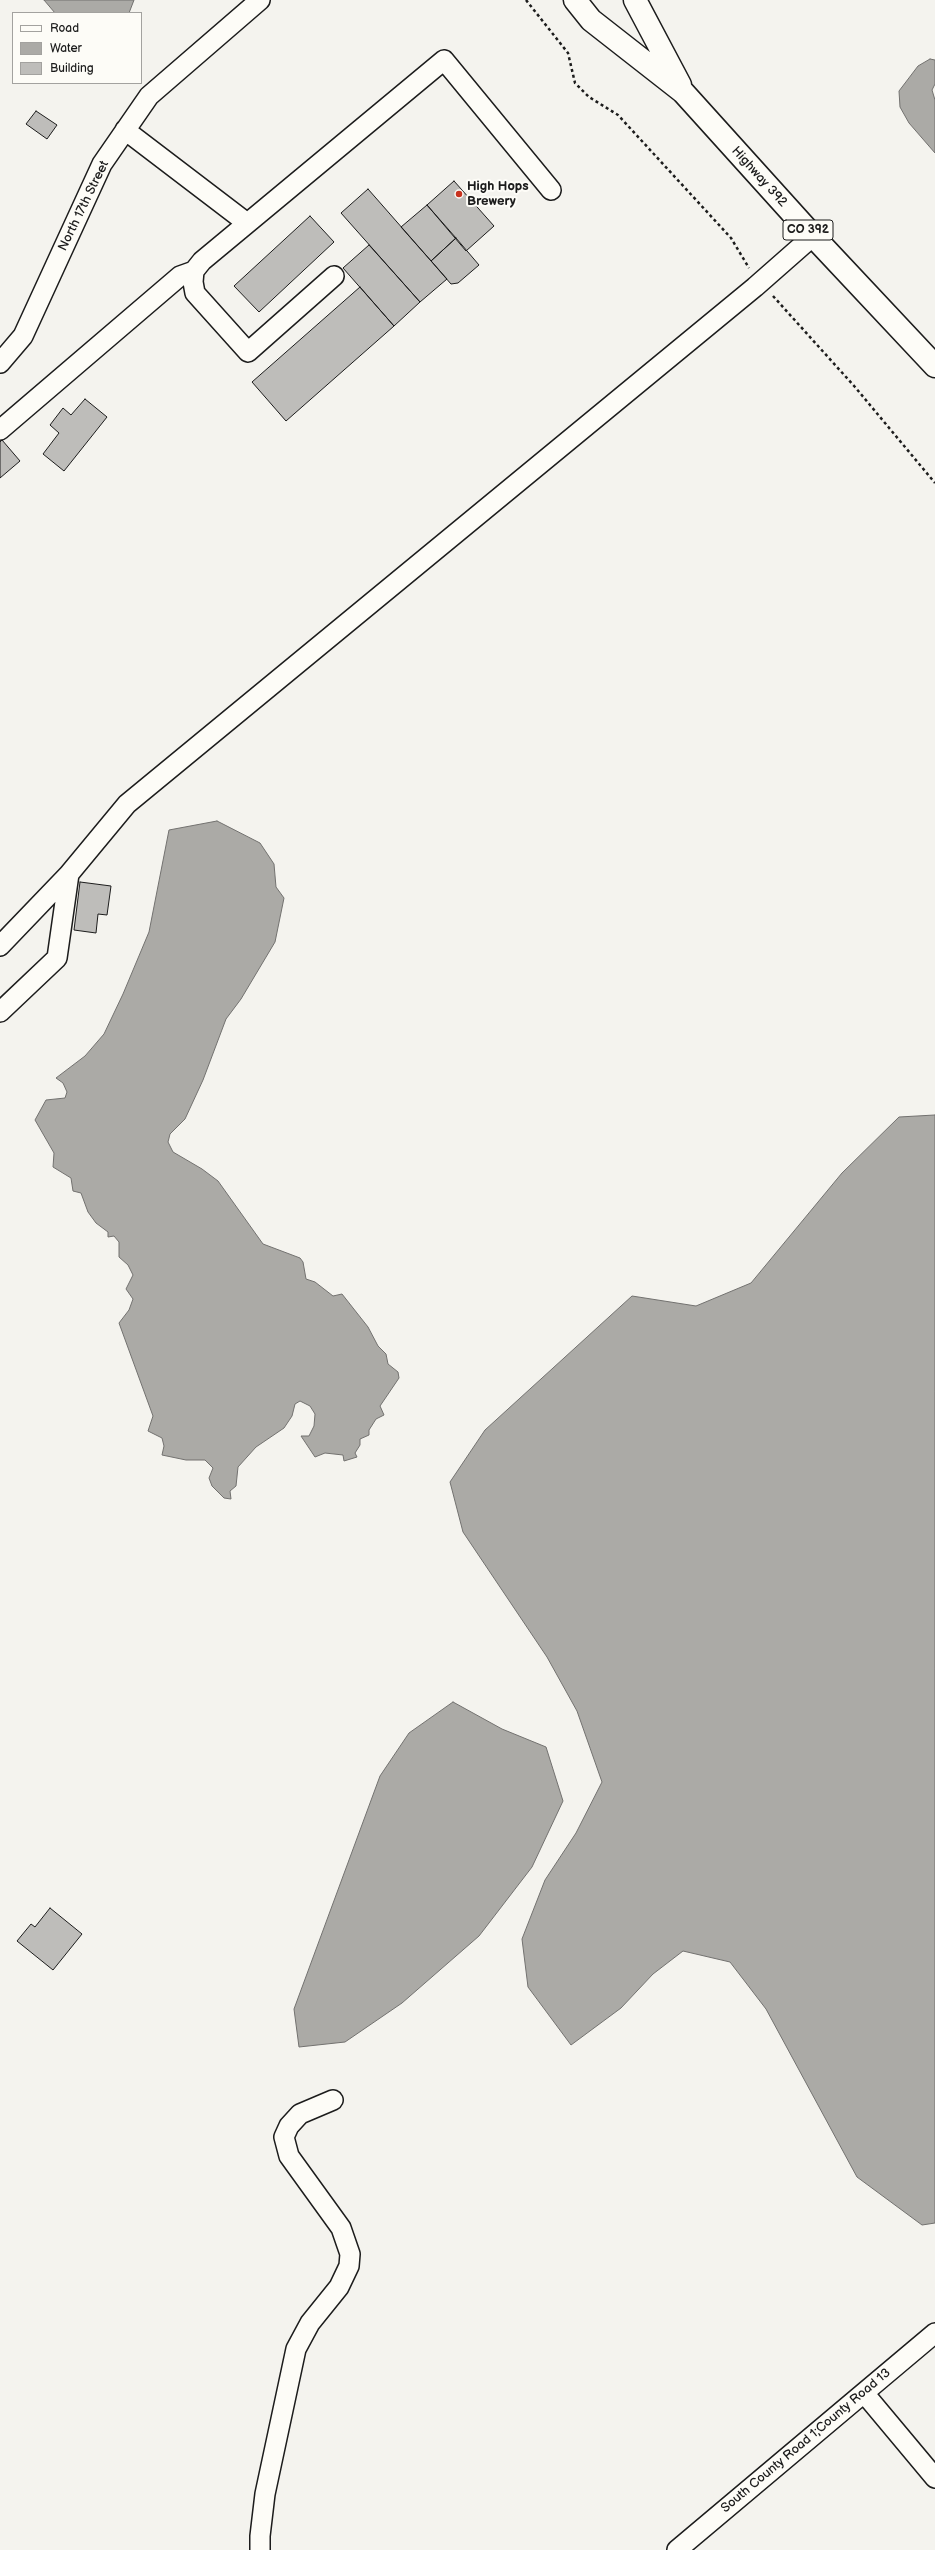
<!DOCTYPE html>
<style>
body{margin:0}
#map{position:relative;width:935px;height:2550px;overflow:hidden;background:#f4f3ee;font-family:"Balsamiq Sans",sans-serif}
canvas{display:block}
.legend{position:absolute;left:12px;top:12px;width:130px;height:72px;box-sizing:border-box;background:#fdfcf7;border:1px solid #a3a29f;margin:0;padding:5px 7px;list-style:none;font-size:12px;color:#1c1c1c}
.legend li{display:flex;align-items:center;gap:8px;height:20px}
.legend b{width:20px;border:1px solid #a3a29f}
</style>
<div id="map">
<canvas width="935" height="2550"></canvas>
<ul class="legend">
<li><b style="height:5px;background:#fdfcf7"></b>Road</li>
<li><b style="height:11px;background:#abaaa6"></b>Water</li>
<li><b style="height:11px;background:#bebdba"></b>Building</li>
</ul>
</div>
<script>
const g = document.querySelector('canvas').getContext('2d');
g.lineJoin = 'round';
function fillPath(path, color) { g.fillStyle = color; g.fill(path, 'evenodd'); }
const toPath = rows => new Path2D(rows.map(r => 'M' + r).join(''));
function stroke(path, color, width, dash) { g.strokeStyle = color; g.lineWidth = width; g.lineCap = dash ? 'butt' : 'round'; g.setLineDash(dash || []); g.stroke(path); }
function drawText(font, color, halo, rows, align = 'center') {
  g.font = font + ' "Balsamiq Sans",sans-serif'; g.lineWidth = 4; g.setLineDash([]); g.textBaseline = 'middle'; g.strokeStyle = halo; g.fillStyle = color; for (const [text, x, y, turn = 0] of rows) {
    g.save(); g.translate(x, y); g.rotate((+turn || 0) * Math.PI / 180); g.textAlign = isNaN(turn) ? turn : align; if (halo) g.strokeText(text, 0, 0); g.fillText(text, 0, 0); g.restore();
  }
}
const water = toPath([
 [44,0,134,0,129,13,55,13,44,0],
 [930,59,935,60,935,84,932,90,935,100,935,153,909,123,900,107,899,91,918,66,930,59],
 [217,821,260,843,274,864,276,887,284,898,275,942,241,999,226,1019,203,1080,185,1119,170,1134,168,1142,173,1152,202,1169,218,1181,263,1244,300,1258,303,1262,306,1279,315,1282,333,1296,342,1294,368,1327,378,1346,386,1354,388,1364,398,1372,399,1378,380,1406,384,1415,376,1419,369,1430,369,1435,360,1439,360,1445,355,1453,357,1457,344,1461,343,1455,325,1453,315,1457,301,1436,309,1436,314,1426,315,1414,310,1406,300,1401,295,1404,292,1416,284,1428,256,1447,238,1467,236,1486,230,1491,231,1499,224,1498,212,1486,209,1478,213,1468,205,1460,186,1460,162,1455,164,1446,162,1438,148,1431,153,1416,119,1323,129,1310,133,1299,126,1289,133,1275,128,1265,119,1257,119,1242,114,1236,108,1237,108,1232,96,1223,88,1212,81,1193,73,1191,71,1178,53,1167,54,1153,35,1120,46,1100,65,1098,67,1092,63,1083,56,1078,85,1056,104,1034,123,994,149,932,169,830,217,821],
 [935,1115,935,2223,922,2225,857,2177,766,2009,730,1962,683,1951,653,1974,621,2008,571,2045,528,1987,522,1939,545,1880,576,1833,602,1782,577,1711,547,1657,463,1532,450,1482,485,1430,632,1296,696,1306,751,1283,842,1173,899,1117,935,1115],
 [453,1702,502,1729,546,1747,563,1801,532,1867,479,1936,402,2003,345,2042,299,2047,294,2009,380,1776,409,1733,453,1702]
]);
fillPath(water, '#abaaa6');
stroke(water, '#72716f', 1);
const building = toPath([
 [36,111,57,125,47,139,26,124,36,111],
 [454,181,494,226,466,251,427,205,454,181],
 [368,189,447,279,420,302,341,213,368,189],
 [427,205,456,238,431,261,401,227,427,205],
 [310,216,334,242,259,312,234,286,310,216],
 [456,238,479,265,458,283,451,284,431,261,456,238],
 [369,245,420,302,394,326,343,268,369,245],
 [360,287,394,326,286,421,252,382,360,287],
 [85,399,107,417,64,471,43,454,59,433,50,425,63,408,71,415,85,399],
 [2,440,20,461,0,478,0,442,2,440],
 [80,882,111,886,107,915,98,914,96,933,74,930,80,882],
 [50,1908,82,1934,53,1970,17,1941,31,1924,35,1927,50,1908]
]);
fillPath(building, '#bebdba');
stroke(building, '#1c1c1c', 1);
const minor = toPath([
 [125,130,247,223],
 [334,276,248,352,195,293,193,282,194,271,202,261,444,60,551,190],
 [0,363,23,336,102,164,149,96,260,0],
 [0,430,180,276,194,271],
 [0,946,69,874],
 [0,1012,57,958,69,874,127,804,755,287,813,236],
 [864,2393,935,2478],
 [260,2550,260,2536,265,2494,296,2349,310,2323,339,2287,349,2266,350,2254,341,2228,289,2156,284,2137,289,2126,300,2114,333,2100],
 [677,2550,935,2333]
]);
const major = toPath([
 [575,0,591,20,683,92,813,236,935,366],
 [635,0,680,85]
]);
stroke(minor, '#1c1c1c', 22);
stroke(major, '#1c1c1c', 25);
stroke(toPath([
 [526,0,568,53,575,83,589,97,618,115,731,238,749,268],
 [773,296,855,387,935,483]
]), '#1c1c1c', 2.5, [3, 3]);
stroke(minor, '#fdfcf7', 19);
stroke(major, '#fdfcf7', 22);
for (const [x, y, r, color] of [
 [459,194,4,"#c8321e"]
]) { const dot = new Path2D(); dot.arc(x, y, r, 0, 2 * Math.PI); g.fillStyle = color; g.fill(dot); stroke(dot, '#fdfcf7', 1.5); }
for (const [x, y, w] of [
 [808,230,50]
]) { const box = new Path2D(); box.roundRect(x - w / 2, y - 10, w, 20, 3); g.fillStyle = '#fdfcf7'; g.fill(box); stroke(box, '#1c1c1c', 1); }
drawText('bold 12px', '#1c1c1c', null, [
 ["CO 392",808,230]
]);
drawText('13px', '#1c1c1c', '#fdfcf7', [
 ["Highway 392",759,177,48],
 ["North 17th Street",84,206,-64],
 ["South County Road 1;County Road 13",806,2441,-40]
]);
drawText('bold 13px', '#1c1c1c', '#fdfcf7', [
 ["High Hops",467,187],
 ["Brewery",467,202]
], 'left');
</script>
